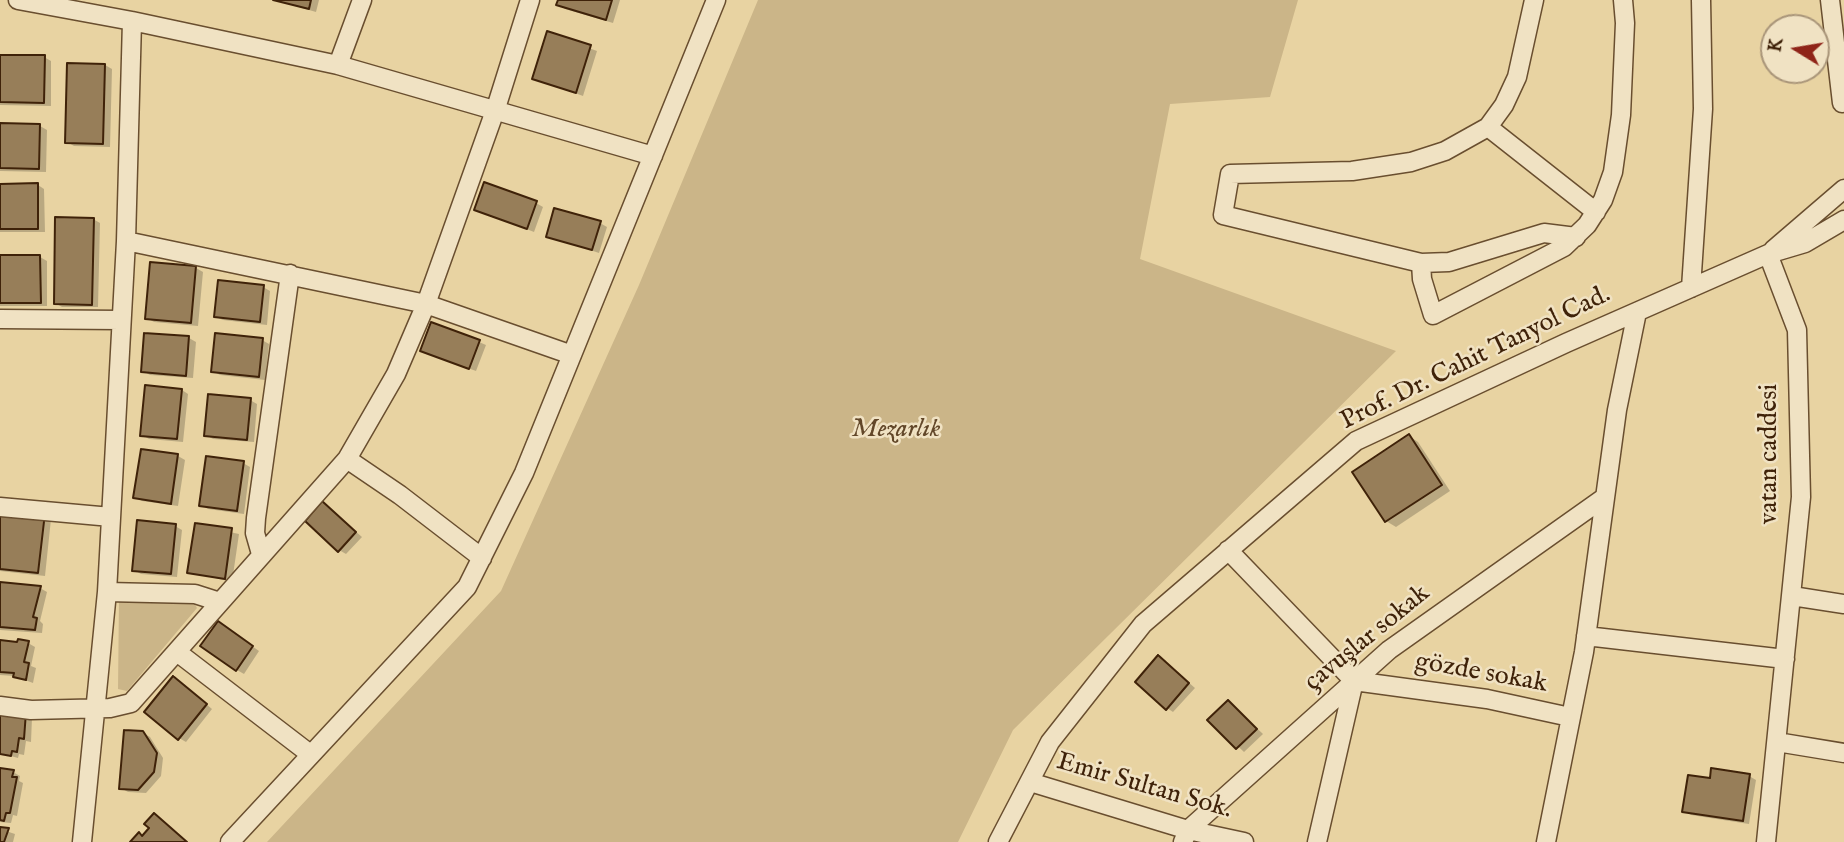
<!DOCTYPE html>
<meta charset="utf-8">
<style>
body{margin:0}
#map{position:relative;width:1844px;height:842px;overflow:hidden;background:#e8d3a2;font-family:"IM FELL English",serif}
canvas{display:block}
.north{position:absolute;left:1760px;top:14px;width:70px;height:70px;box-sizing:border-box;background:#f0e2c3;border:2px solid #a99579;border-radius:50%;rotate:281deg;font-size:19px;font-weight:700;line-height:28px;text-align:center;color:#3f2209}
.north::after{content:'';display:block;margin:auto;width:24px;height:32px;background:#8f2418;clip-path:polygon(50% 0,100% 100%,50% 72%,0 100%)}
</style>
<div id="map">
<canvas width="1844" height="842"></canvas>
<div class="north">K</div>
</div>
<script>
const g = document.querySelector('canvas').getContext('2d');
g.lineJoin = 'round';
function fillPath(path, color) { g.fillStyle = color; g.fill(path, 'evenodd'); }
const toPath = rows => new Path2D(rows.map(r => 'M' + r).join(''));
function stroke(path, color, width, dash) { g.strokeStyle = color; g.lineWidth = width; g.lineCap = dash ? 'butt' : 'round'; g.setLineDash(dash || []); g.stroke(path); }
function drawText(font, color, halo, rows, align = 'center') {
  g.font = font + ' "IM FELL English",serif'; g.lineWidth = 5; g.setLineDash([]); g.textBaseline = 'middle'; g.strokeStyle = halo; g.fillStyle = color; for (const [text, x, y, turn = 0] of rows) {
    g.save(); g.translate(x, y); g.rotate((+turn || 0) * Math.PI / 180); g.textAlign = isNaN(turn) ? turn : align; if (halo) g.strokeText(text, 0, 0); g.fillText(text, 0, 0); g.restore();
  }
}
fillPath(toPath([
 [758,0,1298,0,1270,97,1170,104,1140,259,1396,351,1013,730,958,842,267,842,501,591,639,285],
 [191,598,197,608,127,691,118,689,119,600]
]), '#cbb588');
fillPath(toPath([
 [274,0,319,0,316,12],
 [560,0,620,0,613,23,565,9,559,5],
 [548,33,597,51,583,96,534,78],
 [0,57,44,57,51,61,51,106,0,105],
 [105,65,112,69,110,147,74,146,67,142],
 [0,125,40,126,47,130,46,172,0,171],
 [0,185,38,185,44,189,45,232,0,232],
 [536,203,543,207,534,232,476,209],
 [93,219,100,223,98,307,62,307,55,303],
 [600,223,607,227,599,253,548,236],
 [0,257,40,257,47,261,47,306,0,306],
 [196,268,203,272,198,326,154,322,147,318],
 [263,287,270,291,267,325,223,320,216,317],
 [189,338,196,342,193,378,150,375,143,371],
 [262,340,269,344,265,380,220,375,213,371],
 [479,342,486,345,476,371,429,354],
 [182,390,188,394,183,442,149,439,142,435],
 [250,400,257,404,254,442,213,439,206,435],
 [1409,436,1418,442,1450,491,1396,527,1386,521,1354,472],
 [178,456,185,460,178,506,142,501,135,497],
 [243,463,250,467,244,514,208,509,201,505],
 [323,503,362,537,346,554,339,550],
 [0,509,51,519,45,576,0,571],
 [197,525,239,534,232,582,189,572],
 [175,526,182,530,177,577,141,574,134,570],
 [0,583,40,588,47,592,40,621,43,624,42,633,0,630],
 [225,627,259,651,244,674,237,670],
 [0,641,18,644,28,643,35,647,31,666,36,668,33,683,14,676,0,675],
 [1159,657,1195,688,1173,712,1167,708],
 [180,682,212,709,186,742,179,738],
 [1229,702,1263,734,1244,752,1210,720],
 [0,711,32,718,31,742,26,741,24,755,19,754,18,758,0,753],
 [142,732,150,737,163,758,161,776,146,793,128,792,121,788],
 [13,772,20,776,19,781,23,783,17,816,13,815,11,823,0,822,0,773],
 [1749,776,1756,780,1749,824,1691,815,1684,811],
 [0,829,15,834,13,842,0,842]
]), '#0003');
const building = toPath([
 [273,0,311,0,309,9,273,0],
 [558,0,612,0,606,20,556,5,558,0],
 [547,31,591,45,576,93,532,79,547,31],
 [0,55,45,55,44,103,0,102,0,55],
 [67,63,105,64,103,144,65,143,67,63],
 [0,123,40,124,39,169,0,168,0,123],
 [484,182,537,201,527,229,474,210,484,182],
 [38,183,38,229,0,229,0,184,38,183],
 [554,208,601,221,592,250,546,237,554,208],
 [55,217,94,218,92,305,54,304,55,217],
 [0,255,40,255,41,303,0,303,0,255],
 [150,262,196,266,191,323,145,319,150,262],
 [218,280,264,285,260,322,214,317,218,280],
 [431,322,480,340,469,369,420,351,431,322],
 [144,333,189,336,186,376,141,372,144,333],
 [215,333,263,338,259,377,211,372,215,333],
 [145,385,182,389,177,439,140,436,145,385],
 [208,394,251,398,247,440,204,436,208,394],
 [1409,434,1442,485,1385,522,1352,472,1409,434],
 [141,449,178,454,171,504,133,498,141,449],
 [206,456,244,461,237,511,199,506,206,456],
 [322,501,356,532,338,552,305,521,322,501],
 [0,508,45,513,38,573,0,569,0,508],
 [137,520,176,524,171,574,132,571,137,520],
 [195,523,232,528,225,579,187,573,195,523],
 [0,582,41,586,33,617,37,618,35,630,0,627,0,582],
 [218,621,253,646,236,671,200,646,218,621],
 [18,639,29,641,24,662,29,663,26,680,13,677,14,673,0,672,0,640,17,642,18,639],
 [1158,655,1189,683,1166,710,1135,682,1158,655],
 [173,676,207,704,178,740,144,712,173,676],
 [1228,700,1257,729,1236,749,1207,720,1228,700],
 [0,709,26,712,24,739,19,738,17,752,12,751,11,756,0,754,0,709],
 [124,730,143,731,157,753,154,772,138,790,119,789,124,730],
 [0,768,14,770,12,777,17,777,10,813,6,813,4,821,0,820,0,768],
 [1711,768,1750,774,1743,821,1682,812,1688,775,1710,778,1711,768],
 [154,813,187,842,130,842,139,832,142,836,149,828,144,824,154,813],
 [0,827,9,828,4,842,0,842,0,827]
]);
fillPath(building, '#977e59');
stroke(building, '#3f2209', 2);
const minor = toPath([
 [18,0,132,21,338,65,653,156],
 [1534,0,1517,77,1504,105,1488,127,1445,151,1411,162,1352,171,1230,174,1223,215,1421,263,1449,262,1544,233,1576,237],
 [1830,0,1842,103],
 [338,65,362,0],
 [1488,127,1596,212],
 [126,241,426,304,572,355],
 [1773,250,1844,189],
 [1421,263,1422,279,1433,315,1564,247,1587,225,1603,200,1613,172,1621,115,1625,23,1623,0],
 [1691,288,1703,109,1701,0],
 [0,319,120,320],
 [347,459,400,495,482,558],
 [0,507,111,517],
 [1228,550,1354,681,1487,699,1570,717],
 [261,554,255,533,256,518,290,274],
 [107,592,195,594,220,602],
 [1792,596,1844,604],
 [1586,636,1785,659],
 [177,652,310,754],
 [0,706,31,710,110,708,131,703,347,459,396,374,426,304,496,108,530,0],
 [1777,742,1844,753],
 [1030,782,1188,830,1244,842],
 [82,842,107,592,126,241,132,21],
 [230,842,467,587,524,473,716,0],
 [998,842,1050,742,1143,624,1356,441,1566,343,1768,254,1805,243,1844,220],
 [1183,842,1188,830,1389,650,1605,497],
 [1317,842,1354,681],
 [1546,842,1584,652,1617,410,1637,312],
 [1766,842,1801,497,1797,330,1768,254]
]);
stroke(minor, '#694e2f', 21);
stroke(minor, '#f0e2c3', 18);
drawText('26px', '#3f2209', '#f0e2c3', [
 ["Prof. Dr. Cahit Tanyol Cad.",1476,359,-26],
 ["vatan caddesi",1771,454,-90],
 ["çavuşlar sokak",1368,639,-39],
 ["gözde sokak",1481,674,10],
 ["Emir Sultan Sok.",1144,787,16]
]);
drawText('italic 26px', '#624729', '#f0e2c3', [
 ["Mezarlık",896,431]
]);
</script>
